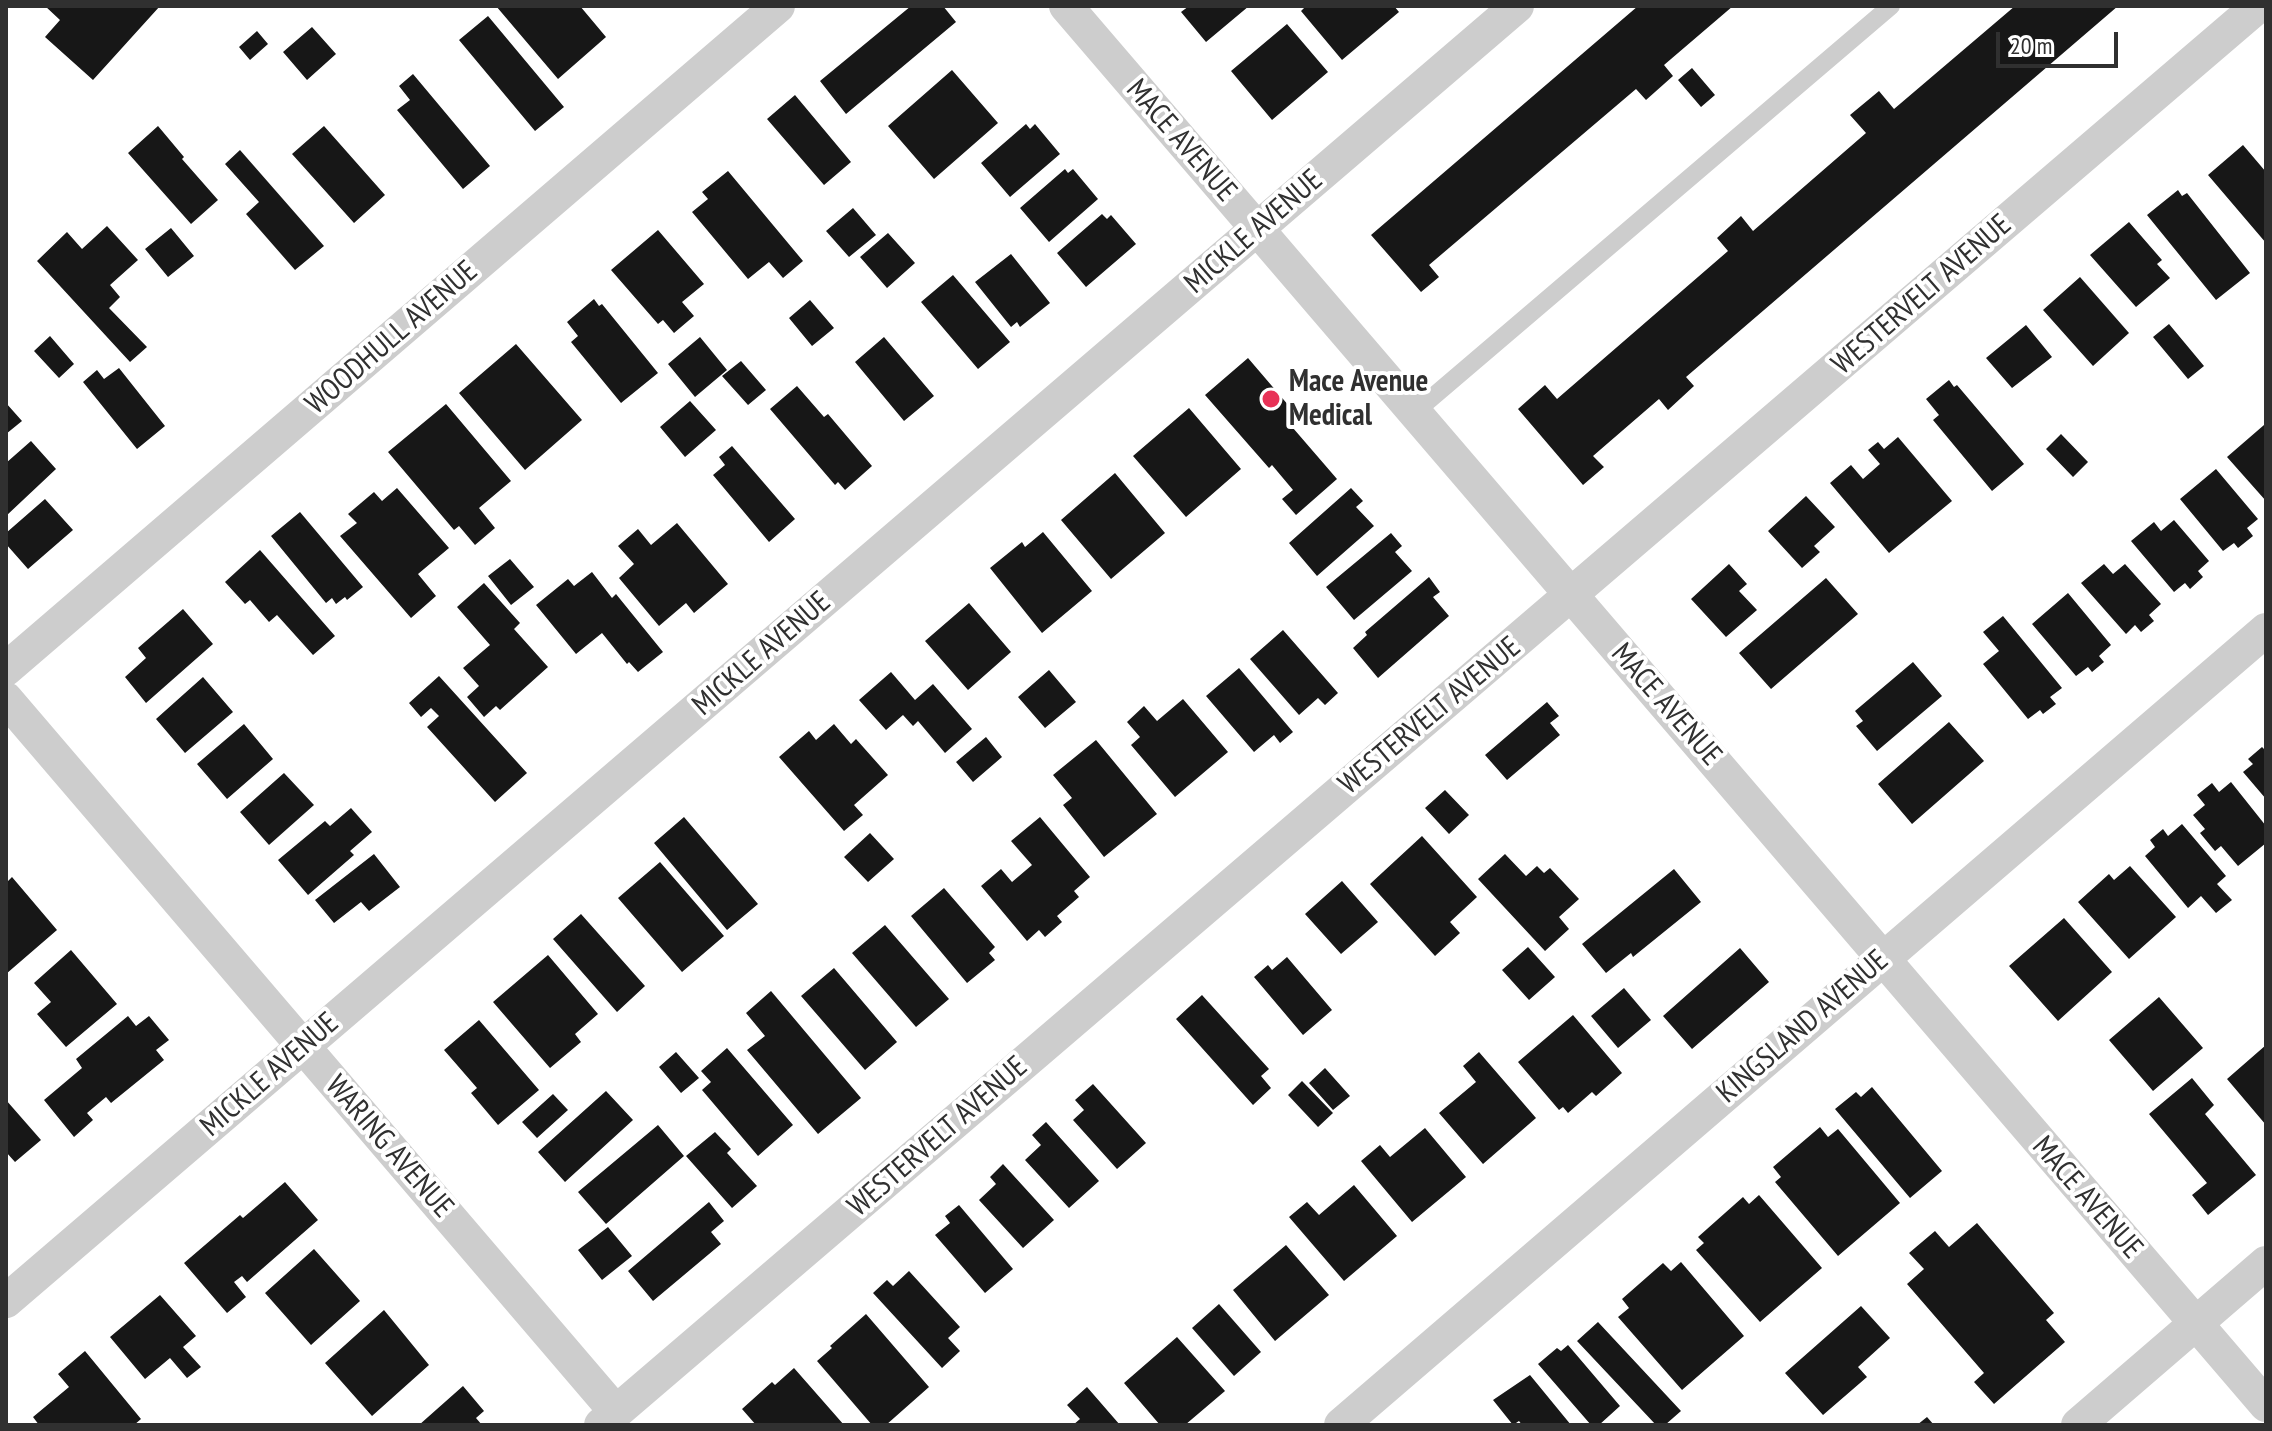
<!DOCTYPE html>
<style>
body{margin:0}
#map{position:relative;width:2272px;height:1431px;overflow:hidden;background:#fff;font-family:"PT Sans Narrow",sans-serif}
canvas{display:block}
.frame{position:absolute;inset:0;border:8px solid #303030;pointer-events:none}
.scale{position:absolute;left:1996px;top:32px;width:122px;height:36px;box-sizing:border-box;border:4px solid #303030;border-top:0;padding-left:10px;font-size:24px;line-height:28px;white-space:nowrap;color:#303030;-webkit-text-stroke:6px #fff;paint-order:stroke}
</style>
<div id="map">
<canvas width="2272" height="1431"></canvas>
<div class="frame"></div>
<div class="scale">20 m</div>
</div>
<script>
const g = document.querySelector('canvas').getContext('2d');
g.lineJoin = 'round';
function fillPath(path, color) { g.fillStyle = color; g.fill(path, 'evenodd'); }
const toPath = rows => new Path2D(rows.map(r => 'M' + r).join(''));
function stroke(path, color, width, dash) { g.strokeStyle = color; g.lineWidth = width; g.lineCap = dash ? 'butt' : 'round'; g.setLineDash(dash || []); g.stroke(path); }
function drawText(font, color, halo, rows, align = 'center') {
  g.font = font + ' "PT Sans Narrow",sans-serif'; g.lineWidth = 8; g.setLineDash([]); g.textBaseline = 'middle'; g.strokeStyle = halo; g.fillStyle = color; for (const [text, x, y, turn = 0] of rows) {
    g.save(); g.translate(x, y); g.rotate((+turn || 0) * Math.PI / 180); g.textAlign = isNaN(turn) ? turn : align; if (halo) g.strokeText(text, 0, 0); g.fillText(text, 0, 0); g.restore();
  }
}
fillPath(toPath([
 [45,6,160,6,93,80,45,37,60,20],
 [496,6,580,6,606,37,558,79],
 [911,6,943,6,956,22,846,114,820,81],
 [1189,6,1249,6,1206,42,1181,12],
 [1306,6,1394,6,1399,12,1342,60,1301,11],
 [1638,6,1733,6,1664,65,1673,76,1646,100,1636,89,1429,265,1439,277,1421,292,1371,235],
 [2015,6,2118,6,1686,377,1694,386,1668,410,1659,399,1593,456,1604,467,1583,485,1518,409,1545,385,1557,399,1728,251,1717,238,1741,216,1753,231,1866,133,1850,115,1879,91,1894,109],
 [488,16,564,107,535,131,459,40],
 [1287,24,1328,72,1272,120,1231,71],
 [312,27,336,54,307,80,283,52],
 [257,31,268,44,250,60,239,47],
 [1692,68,1715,95,1701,107,1678,80],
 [952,70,998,123,934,179,888,126],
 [413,74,490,166,463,189,397,110,410,100,399,86],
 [795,95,851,162,824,185,767,119],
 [1026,124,1030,129,1035,124,1060,154,1010,197,981,163],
 [158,126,184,157,182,159,218,200,191,224,128,153],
 [324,126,385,195,354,223,292,154],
 [2243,145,2266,172,2266,243,2208,175],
 [240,150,324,246,295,270,246,214,259,202,225,164],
 [1065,169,1068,173,1073,169,1098,199,1049,242,1020,208],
 [728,171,803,261,783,278,769,262,748,279,692,212,708,199,702,192],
 [2178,190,2182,196,2187,193,2250,273,2216,300,2147,215],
 [853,208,876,235,849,257,826,231],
 [1102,214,1107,219,1111,215,1136,244,1086,287,1057,253],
 [2129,222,2162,260,2157,264,2170,278,2136,307,2090,255],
 [107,226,138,260,110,285,120,297,109,308,147,347,130,362,37,261,67,232,82,249],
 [171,228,194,256,168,277,145,249],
 [658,230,704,284,682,302,694,316,674,333,663,320,658,324,611,270],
 [888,233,915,263,887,288,860,257],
 [1011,254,1050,303,1020,327,1017,322,1011,327,975,282],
 [953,275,1010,342,978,369,921,302],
 [2080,277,2129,333,2093,366,2043,310],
 [594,299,599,306,602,304,658,373,621,403,571,342,578,336,567,322],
 [810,300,834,328,812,346,789,318],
 [2169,324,2204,366,2188,379,2153,337],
 [2026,325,2052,357,2012,388,1986,358],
 [50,336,74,364,59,378,34,351],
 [700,337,727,370,695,397,668,364],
 [884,337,934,396,904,421,855,362],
 [516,344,582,420,525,470,459,393],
 [1248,358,1301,420,1293,428,1337,479,1296,515,1282,499,1293,490,1272,465,1269,468,1205,395],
 [741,361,766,390,748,405,722,376],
 [119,368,165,426,137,449,83,382,97,370,104,379],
 [1949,380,1954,387,1957,385,2024,464,1992,491,1933,420,1939,415,1926,399],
 [797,386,824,417,828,414,872,466,845,490,838,482,835,485,770,409],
 [690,401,716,430,685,457,660,427],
 [6,403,22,421,6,434],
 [446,404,511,481,479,508,495,528,475,545,459,526,454,530,388,452],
 [1189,408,1241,469,1186,517,1133,456],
 [2264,425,2266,428,2266,501,2227,457],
 [2061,434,2088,462,2073,477,2046,449],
 [1898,437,1952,501,1889,553,1830,483,1851,465,1863,479,1880,464,1868,450,1878,442,1884,449],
 [31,441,56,469,6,516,6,463],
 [732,446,795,519,769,542,713,475,725,465,719,457],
 [2216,469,2258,519,2247,528,2253,536,2238,548,2234,543,2223,551,2180,499],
 [1115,473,1165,533,1111,579,1061,520],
 [397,488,449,548,418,574,436,596,411,618,340,536,357,523,348,514,374,492,382,501],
 [1351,488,1363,501,1356,507,1374,526,1317,576,1289,543],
 [1806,496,1835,527,1814,546,1820,552,1802,568,1768,531],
 [45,499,73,530,28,569,6,544,6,533],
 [300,512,363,587,347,600,345,597,336,604,332,598,326,603,271,536],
 [2174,520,2209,561,2198,571,2203,577,2190,589,2185,583,2174,592,2131,541,2154,522,2161,531],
 [677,523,728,584,694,613,686,603,659,626,619,578,634,564,618,546,638,529,651,545],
 [1043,532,1092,591,1042,633,990,568,1022,542,1025,547],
 [1391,533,1402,546,1395,552,1412,571,1354,620,1326,587],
 [260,550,335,636,313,655,277,615,269,622,250,600,245,604,225,582],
 [510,559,534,587,511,605,488,576],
 [1729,564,1747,584,1739,591,1757,610,1726,637,1691,599],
 [2104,564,2113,574,2125,564,2161,604,2149,615,2154,621,2141,632,2135,625,2126,634,2081,583],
 [592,572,612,598,616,594,663,652,638,672,629,662,627,664,602,633,576,654,536,605,568,579,574,586],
 [1429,577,1440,592,1433,597,1449,616,1378,678,1353,648,1367,635,1365,632],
 [1826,578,1858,614,1771,689,1739,653],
 [484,583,520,623,514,629,548,667,500,710,496,706,484,717,467,697,479,686,463,668,490,645,457,607],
 [2068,593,2111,645,2099,656,2104,662,2092,672,2088,667,2076,676,2032,624],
 [969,603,1011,652,968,690,925,641],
 [183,609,213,644,146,703,125,677,146,658,138,648],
 [2003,616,2062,688,2050,697,2056,704,2043,714,2040,710,2028,719,1983,664,1999,651,1983,632],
 [1283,630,1338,693,1325,705,1318,698,1299,715,1250,659],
 [1913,662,1942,696,1877,751,1856,726,1863,721,1855,711],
 [1239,668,1293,732,1280,743,1274,735,1254,752,1206,696],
 [1049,670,1076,702,1045,728,1018,697],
 [891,672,915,700,933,684,972,729,945,753,918,721,913,726,903,715,886,730,859,700],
 [439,676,527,773,495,802,427,727,439,716,431,708,421,717,409,703],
 [203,677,233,712,185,753,156,719],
 [1183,699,1228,752,1175,797,1131,745,1140,737,1127,722,1144,706,1157,721],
 [1547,702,1559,716,1550,723,1560,735,1507,780,1485,755],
 [1949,722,1984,761,1912,824,1878,784],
 [244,724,273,759,227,799,197,764],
 [834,724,851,744,856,739,888,775,854,805,863,815,844,831,779,757,809,731,816,740],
 [986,737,1002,757,973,782,956,762],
 [1096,740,1157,814,1104,857,1063,805,1072,798,1053,775],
 [2262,747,2266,751,2266,799,2243,772,2253,764,2248,759],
 [284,773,314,805,269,845,240,812],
 [2231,782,2266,826,2266,843,2238,866,2221,846,2215,851,2200,833,2205,829,2193,815,2205,805,2197,795,2212,783,2219,792],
 [1445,790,1469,815,1449,834,1425,808],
 [351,808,372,832,350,851,354,855,308,895,278,860,325,821,330,826],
 [684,817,758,904,727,930,654,843],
 [1040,817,1090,877,1074,891,1079,897,1057,916,1062,922,1045,937,1039,930,1027,941,981,886,1001,869,1012,882,1032,865,1011,841],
 [2182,824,2226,876,2217,884,2232,900,2216,913,2201,896,2188,908,2145,856,2155,847,2150,840,2163,829,2168,836],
 [870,833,894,859,868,882,844,857],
 [1422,836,1477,897,1450,922,1460,933,1435,956,1370,884],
 [374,854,400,887,369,911,361,902,334,923,315,900],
 [1505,854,1526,876,1537,866,1544,873,1550,868,1579,899,1559,917,1569,929,1545,951,1478,879],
 [660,862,724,936,682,972,618,898],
 [2130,866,2176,917,2129,959,2078,902,2109,874,2114,880],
 [1674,869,1701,902,1633,957,1631,953,1606,973,1582,944],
 [12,877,57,930,6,974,6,883],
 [1342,881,1378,922,1341,954,1305,914],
 [944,888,995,947,989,953,995,960,967,983,911,916],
 [581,914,645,986,617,1012,553,939],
 [2064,918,2112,972,2058,1021,2009,966],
 [885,925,949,999,916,1027,852,953],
 [1528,947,1555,977,1529,1000,1502,970],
 [1740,948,1769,982,1692,1049,1663,1016],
 [71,950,117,1004,66,1047,37,1014,51,1002,34,983],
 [548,955,598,1014,575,1034,581,1042,550,1068,493,1002],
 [1287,957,1332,1010,1303,1035,1254,977,1268,965,1272,970],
 [834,968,897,1042,865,1070,801,996],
 [1624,988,1651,1020,1618,1048,1591,1016],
 [771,991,861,1098,818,1134,747,1050,765,1036,746,1013],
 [1202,995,1269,1069,1261,1076,1271,1088,1253,1105,1176,1019],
 [2159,997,2203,1048,2153,1091,2109,1040],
 [1573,1015,1622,1073,1596,1096,1592,1092,1568,1113,1563,1107,1559,1110,1518,1062],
 [128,1016,136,1026,149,1016,169,1040,156,1050,164,1060,111,1103,106,1097,87,1113,93,1120,74,1137,44,1100,82,1068,76,1059],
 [479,1020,539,1090,498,1125,471,1093,477,1088,444,1050],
 [2266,1045,2266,1125,2227,1079],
 [727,1048,793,1125,758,1156,702,1090,711,1082,701,1071],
 [676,1052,699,1078,681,1093,659,1067],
 [1479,1052,1536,1118,1483,1164,1439,1113,1476,1082,1463,1066],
 [1325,1068,1350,1096,1333,1110,1309,1083],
 [2192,1078,2214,1105,2205,1114,2256,1175,2208,1215,2192,1195,2207,1183,2149,1114],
 [1302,1081,1333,1113,1318,1127,1288,1095],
 [1093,1084,1146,1143,1117,1169,1073,1120,1084,1110,1075,1100],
 [1872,1087,1942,1171,1910,1198,1835,1109,1856,1092,1861,1097],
 [606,1091,633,1120,565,1182,538,1152],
 [553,1094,568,1110,537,1138,522,1122],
 [6,1100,41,1140,15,1162,6,1152],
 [1046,1122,1099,1181,1069,1208,1025,1160,1041,1145,1032,1135],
 [658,1125,684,1156,606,1224,578,1192],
 [1820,1127,1828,1137,1838,1129,1900,1203,1838,1256,1775,1182,1781,1177,1773,1167],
 [1425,1128,1466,1177,1412,1222,1361,1161,1380,1145,1390,1157],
 [715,1132,731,1149,727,1153,757,1186,732,1208,686,1156],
 [1003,1164,1054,1220,1023,1248,979,1200,996,1184,990,1177],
 [285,1182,318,1220,247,1282,242,1276,234,1282,246,1297,227,1313,184,1263,240,1215,243,1218],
 [1354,1185,1397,1236,1344,1281,1289,1217,1307,1202,1319,1215],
 [1759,1195,1822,1268,1760,1322,1696,1250,1704,1243,1698,1237,1743,1197,1749,1204],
 [709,1202,724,1221,711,1232,721,1244,653,1301,628,1271],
 [959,1205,1013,1269,985,1293,935,1235,950,1223,945,1216],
 [1977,1223,2054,1313,2046,1320,2065,1342,1994,1404,1974,1382,1984,1373,1907,1284,1924,1269,1909,1253,1935,1231,1949,1247],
 [608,1227,632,1256,602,1280,578,1250],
 [1286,1245,1329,1295,1275,1341,1233,1290],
 [314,1249,360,1301,311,1345,265,1293],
 [1681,1262,1744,1336,1682,1390,1618,1317,1629,1308,1622,1299,1663,1263,1671,1271],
 [909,1271,960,1327,948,1338,960,1351,942,1368,873,1293,887,1280,893,1286],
 [160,1295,196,1336,183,1347,201,1367,187,1378,170,1358,145,1379,110,1337],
 [1219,1304,1261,1352,1234,1376,1192,1328],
 [1861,1306,1890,1338,1858,1367,1867,1377,1823,1415,1785,1373],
 [384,1310,429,1365,372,1416,325,1363],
 [866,1314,929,1387,886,1425,872,1425,817,1361,832,1348,830,1346],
 [1598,1322,1681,1411,1665,1425,1656,1425,1577,1341],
 [1177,1337,1225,1391,1185,1425,1160,1425,1124,1383],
 [1568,1345,1620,1406,1599,1425,1591,1425,1538,1364,1557,1348,1561,1351],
 [85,1351,141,1419,134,1425,39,1425,33,1417,69,1387,58,1374],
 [794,1368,844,1425,756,1425,742,1409,772,1382,775,1385],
 [1530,1375,1571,1425,1522,1425,1519,1421,1513,1425,1493,1400],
 [463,1386,484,1411,476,1418,482,1425,419,1425],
 [1087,1387,1120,1425,1073,1425,1080,1419,1067,1405],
 [1927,1417,1934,1425,1917,1425]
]), '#171717');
stroke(toPath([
 [1415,412,1891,6]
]), '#cdcdcd', 18);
stroke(toPath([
 [1066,6,2266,1405],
 [6,669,778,6],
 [6,699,616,1412],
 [6,1301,1517,6],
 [601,1425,2258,6],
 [1341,1425,2266,630],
 [2078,1425,2266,1263]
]), '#cdcdcd', 34);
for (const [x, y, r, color] of [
 [1271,399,10,"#e83257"]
]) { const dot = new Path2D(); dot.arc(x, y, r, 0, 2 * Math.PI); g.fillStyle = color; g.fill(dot); stroke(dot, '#fff', 3); }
drawText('30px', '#303030', '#fff', [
 ["MACE AVENUE",1181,141,49],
 ["MICKLE AVENUE",1254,232,-41],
 ["WESTERVELT AVENUE",1922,295,-41],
 ["WOODHULL AVENUE",392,338,-41],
 ["MICKLE AVENUE",762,654,-41],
 ["MACE AVENUE",1666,705,49],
 ["WESTERVELT AVENUE",1430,716,-40],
 ["KINGSLAND AVENUE",1803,1027,-41],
 ["MICKLE AVENUE",270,1075,-41],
 ["WESTERVELT AVENUE",938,1137,-41],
 ["WARING AVENUE",389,1147,49],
 ["MACE AVENUE",2087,1198,49]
]);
drawText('bold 30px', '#303030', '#fff', [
 ["Mace Avenue",1289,382],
 ["Medical",1289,416]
], 'left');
</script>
